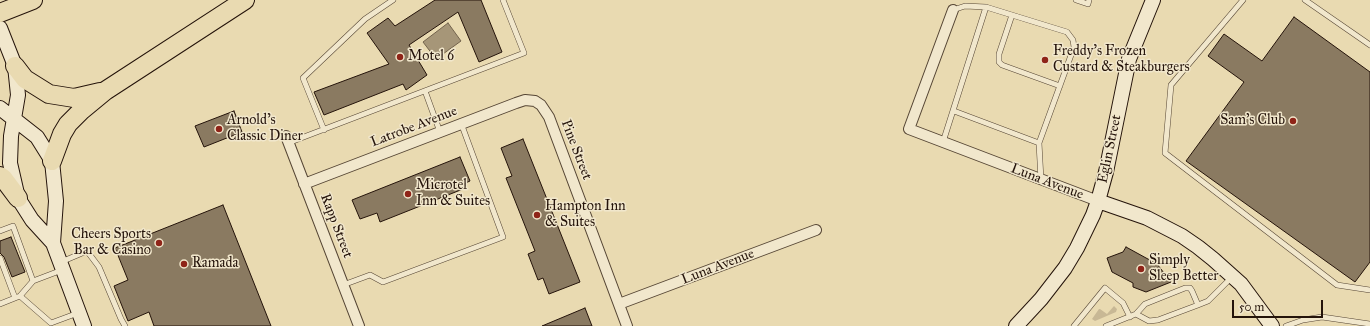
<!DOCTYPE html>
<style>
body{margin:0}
#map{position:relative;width:1370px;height:326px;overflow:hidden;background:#e9dab1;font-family:"IM FELL Great Primer",serif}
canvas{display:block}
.scale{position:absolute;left:1232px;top:300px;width:91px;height:18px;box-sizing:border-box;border:2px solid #24130a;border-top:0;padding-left:5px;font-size:12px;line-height:14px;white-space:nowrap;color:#24130a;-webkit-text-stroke:3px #f1e7cc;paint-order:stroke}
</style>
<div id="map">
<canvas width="1370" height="326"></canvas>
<div class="scale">50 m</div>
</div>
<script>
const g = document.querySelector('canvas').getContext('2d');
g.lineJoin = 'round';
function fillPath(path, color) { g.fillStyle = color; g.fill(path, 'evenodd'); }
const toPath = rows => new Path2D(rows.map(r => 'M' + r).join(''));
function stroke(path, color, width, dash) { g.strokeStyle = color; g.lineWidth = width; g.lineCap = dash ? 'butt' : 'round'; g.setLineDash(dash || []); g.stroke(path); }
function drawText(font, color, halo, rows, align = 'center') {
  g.font = font + ' "IM FELL Great Primer",serif'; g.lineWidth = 3; g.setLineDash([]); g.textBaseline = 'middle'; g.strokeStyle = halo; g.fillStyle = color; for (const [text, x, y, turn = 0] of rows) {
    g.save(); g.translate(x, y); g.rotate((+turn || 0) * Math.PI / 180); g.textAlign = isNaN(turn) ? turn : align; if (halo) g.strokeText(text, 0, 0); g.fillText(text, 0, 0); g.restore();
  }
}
fillPath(toPath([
 [1114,306,1117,309,1116,312,1095,321,1092,319,1099,309,1100,309,1107,314]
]), '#c8b895');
const water = toPath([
 [448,23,461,41,436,59,423,42,448,23]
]);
fillPath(water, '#a69678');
stroke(water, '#72624c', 1);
const building = toPath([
 [435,0,481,0,502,52,479,62,458,12,409,45,427,75,406,90,403,84,324,115,314,92,389,64,367,33,388,18,395,26,435,0],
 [1294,17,1370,72,1370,262,1355,282,1186,161,1244,82,1208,56,1224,34,1262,61,1294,17],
 [234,111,242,132,204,147,195,126,234,111],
 [523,139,580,282,549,294,543,278,538,280,528,254,535,251,506,178,512,176,501,148,523,139],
 [460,157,470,181,461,185,463,189,380,222,377,213,360,219,352,200,460,157],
 [223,205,271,326,154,326,149,312,128,321,114,286,128,280,115,248,223,205],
 [11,237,25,272,12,277,4,257,0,253,0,241,11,237],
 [1126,247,1157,264,1171,282,1146,292,1133,287,1133,283,1112,272,1107,258,1123,252,1126,247],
 [585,308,592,326,542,326,585,308]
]);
fillPath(building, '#8a7a61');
stroke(building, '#24130a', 1);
const lane = toPath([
 [1076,0,1088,4,1089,0],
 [1243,0,1171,85,1165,153,1337,285,1370,290],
 [1305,0,1370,45],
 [953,10,965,6,986,7],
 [1012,15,999,54,999,62,1002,65,1060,86],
 [425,91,440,132],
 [324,130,303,78,365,19,393,0],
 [943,142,986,7,1067,32,1073,40,1074,47,1039,143,954,111],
 [288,143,524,53,503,0],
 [1039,143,1041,180],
 [0,231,13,226,33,281],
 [0,258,15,298],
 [61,262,87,251,99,267,121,319,125,326],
 [343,285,370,275,383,282,503,237,461,123],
 [20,296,33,281,62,270],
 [0,304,20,296,51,323,78,313],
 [1136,314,1145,304,1185,288,1190,288,1192,291,1198,305],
 [1074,326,1105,288,1123,303,1130,317],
 [1106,326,1136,314,1149,321,1158,320,1198,305,1208,301,1232,277],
 [1286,326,1303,320,1322,317,1370,324]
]);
const street = toPath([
 [953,10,909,129,1098,201],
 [286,136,359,326],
 [304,184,516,103,525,100,535,101,541,105,549,117,627,326],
 [619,304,816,230]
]);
const secondary = toPath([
 [0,28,15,66,18,95,11,136,10,163,18,198,32,220,53,243,84,326],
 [0,108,37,137,52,161,56,201,53,243],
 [1098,201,1147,218,1182,236,1198,247,1213,259,1241,284,1272,326],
 [1016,326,1041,299,1065,268,1077,248,1093,215,1098,201,1106,172,1129,59,1153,0]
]);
const highway = toPath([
 [0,13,33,0],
 [15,66,25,79,49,94,74,98,100,92],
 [52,161,62,134,68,124,82,110,105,91,245,0],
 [0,176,3,178,18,198]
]);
stroke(lane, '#554534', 6);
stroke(street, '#554534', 12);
stroke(secondary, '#24130a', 16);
stroke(highway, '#24130a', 20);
stroke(lane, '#f1e7cc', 5);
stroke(street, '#f1e7cc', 10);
stroke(secondary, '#f1e7cc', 14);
stroke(highway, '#e9dab1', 18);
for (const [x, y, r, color] of [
 [400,57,4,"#8f2418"],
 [1045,60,4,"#8f2418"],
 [1293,121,4,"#8f2418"],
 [219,129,4,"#8f2418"],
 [408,194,4,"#8f2418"],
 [537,215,4,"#8f2418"],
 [159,243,4,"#8f2418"],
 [184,264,4,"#8f2418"],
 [1141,269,4,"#8f2418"]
]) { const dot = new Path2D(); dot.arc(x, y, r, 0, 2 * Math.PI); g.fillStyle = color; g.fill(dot); stroke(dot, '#f1e7cc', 1.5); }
drawText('14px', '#24130a', '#f1e7cc', [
 ["Freddy's Frozen",1053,52],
 ["Custard & Steakburgers",1053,68],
 ["Motel 6",408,57],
 ["Arnold's",227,121],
 ["Classic Diner",227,137],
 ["Sam's Club",1285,121,"right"],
 ["Microtel",416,186],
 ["Inn & Suites",416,202],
 ["Hampton Inn",545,207],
 ["& Suites",545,223],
 ["Cheers Sports",151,235,"right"],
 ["Bar & Casino",151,251,"right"],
 ["Simply",1149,261],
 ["Sleep Better",1149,277],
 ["Ramada",192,264]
], 'left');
drawText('14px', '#24130a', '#f1e7cc', [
 ["Latrobe Avenue",414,127,-21],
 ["Eglin Street",1110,149,-78],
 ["Pine Street",576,150,69],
 ["Luna Avenue",1047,182,21],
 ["Rapp Street",336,226,69],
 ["Luna Avenue",718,267,-21]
]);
</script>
